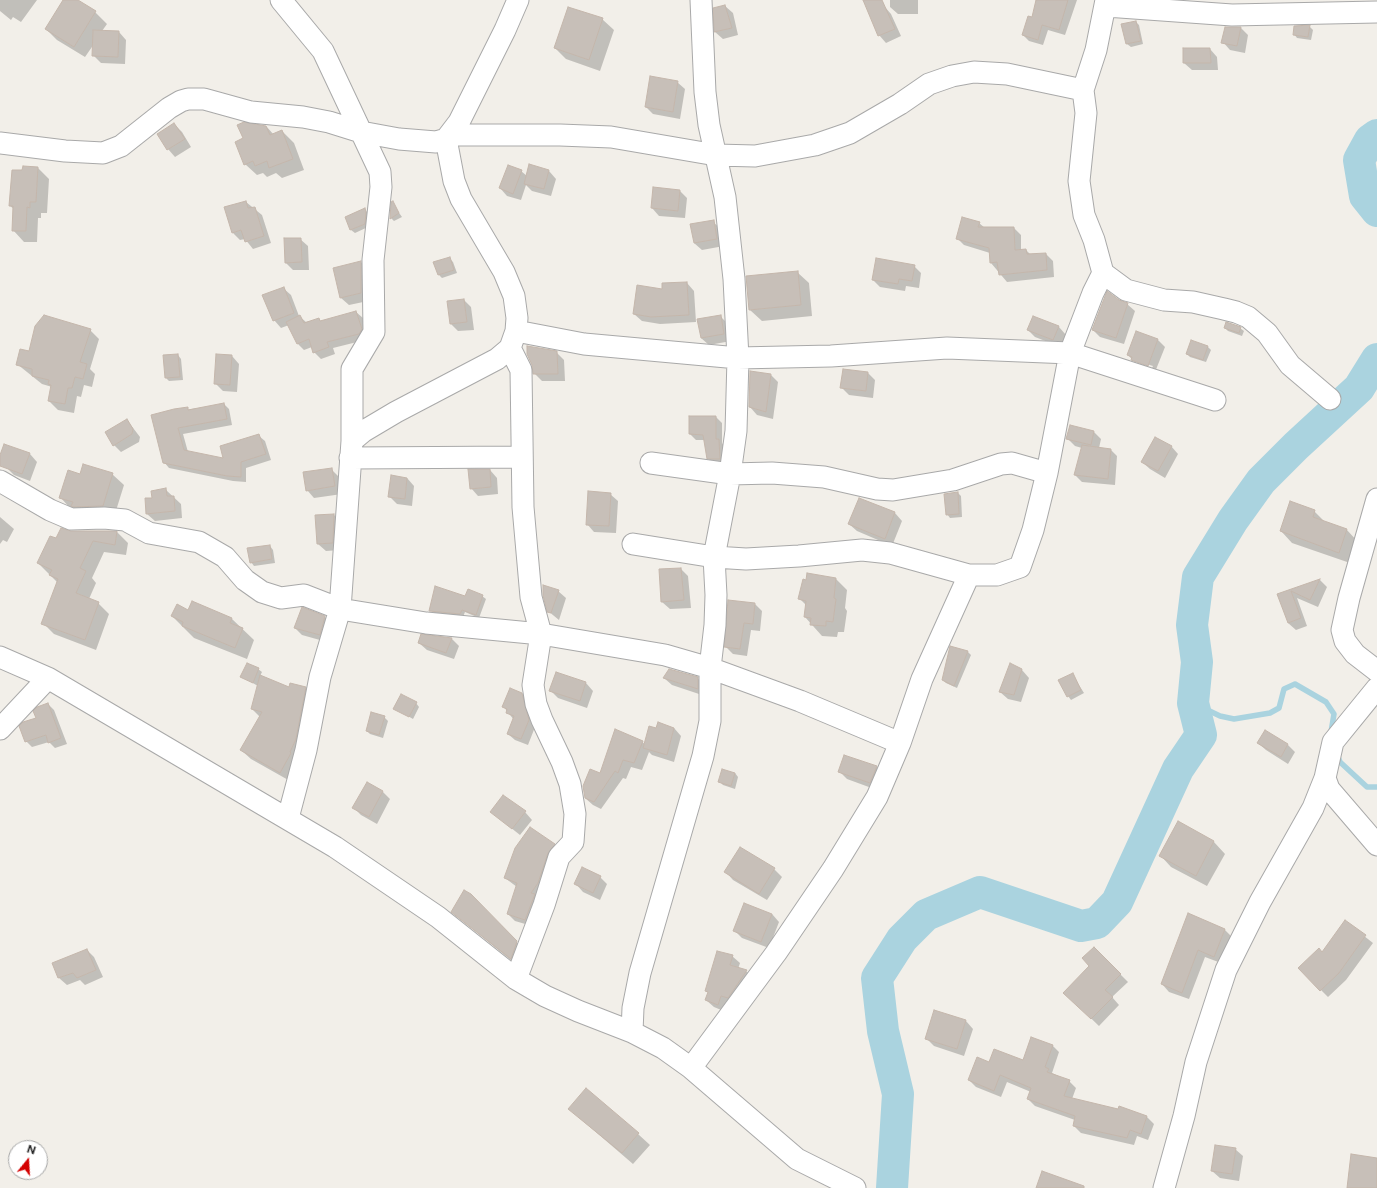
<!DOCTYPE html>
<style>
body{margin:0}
#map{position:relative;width:1377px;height:1188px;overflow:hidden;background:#f2efe9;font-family:"Public Sans",sans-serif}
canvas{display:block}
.north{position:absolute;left:8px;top:1140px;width:40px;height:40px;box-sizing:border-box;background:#fff;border:1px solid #a7a7a7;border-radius:50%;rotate:18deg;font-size:11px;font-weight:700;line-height:16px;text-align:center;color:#222}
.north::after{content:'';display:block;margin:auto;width:14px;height:18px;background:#d40000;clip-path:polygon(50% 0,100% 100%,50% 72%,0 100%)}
</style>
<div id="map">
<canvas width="1377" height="1188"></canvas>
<div class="north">N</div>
</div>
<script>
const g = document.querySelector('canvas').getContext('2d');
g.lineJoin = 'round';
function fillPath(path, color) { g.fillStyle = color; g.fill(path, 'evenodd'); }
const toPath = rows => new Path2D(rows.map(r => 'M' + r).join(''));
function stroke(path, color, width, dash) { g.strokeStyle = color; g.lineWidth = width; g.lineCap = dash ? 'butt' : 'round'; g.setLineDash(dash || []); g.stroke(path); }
fillPath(toPath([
 [0,0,37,0,21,22,13,17,11,20,0,11],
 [64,0,76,0,95,12,107,24,102,31,119,32,126,40,125,64,101,63,93,55,94,44,85,57,57,40,46,29],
 [890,0,918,0,918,14,898,14,890,7],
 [1037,0,1077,0,1065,35,1048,30,1043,45,1029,41,1023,35,1033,18],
 [725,6,733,13,738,35,723,39,715,32,714,9],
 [884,6,891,14,901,36,886,43,879,35],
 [602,19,614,30,600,71,566,59,555,48],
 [1136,22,1139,25,1143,44,1131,47,1127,44,1122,24],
 [1309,26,1313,30,1311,40,1297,38,1294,34],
 [1226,28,1241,28,1248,35,1245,53,1230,50,1223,42],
 [1210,49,1217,57,1218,70,1192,70,1184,63],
 [677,82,685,89,680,119,653,114,646,107],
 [174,124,182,132,191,147,175,157,168,149],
 [266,126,274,135,282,131,294,143,304,170,282,178,276,173,267,177,263,173,257,175,245,164],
 [530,166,549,171,556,179,551,196,532,191,526,185,521,200,507,196,500,188,521,171,527,176],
 [38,168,49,179,47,213,41,213,41,218,38,218,37,242,24,242,13,230,14,209,10,206,23,171],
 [654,188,680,191,687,198,685,218,659,216,652,208],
 [246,202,262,215,271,243,253,249,245,239,240,240,233,233],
 [395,207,402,217,394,221,391,218],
 [364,209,368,213,368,227,355,233,351,230,346,217],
 [713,222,721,229,724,246,702,250,694,243],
 [979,223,985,228,1014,228,1021,235,1021,250,1026,250,1031,255,1046,254,1053,261,1054,277,1007,282,991,263,990,253,964,245,957,238],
 [300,239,308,246,309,270,293,270,286,263],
 [449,258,453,262,457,273,442,278,439,275],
 [361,262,368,269,368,301,349,305,341,298,334,268],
 [914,266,921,273,919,288,906,286,905,291,880,287,873,280],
 [797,272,809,283,812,316,762,321,750,310],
 [687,283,694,291,696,322,660,324,642,321,634,314,663,290],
 [283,288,291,295,299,316,306,322,319,319,321,322,356,312,363,318,368,336,365,340,333,348,335,354,321,359,314,352,312,347,304,350,298,344,289,325,281,328,274,320],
 [464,300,471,307,474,330,458,331,451,324],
 [1119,301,1127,304,1135,311,1124,344,1100,337,1093,330],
 [720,316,728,324,731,341,709,345,701,338],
 [1033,317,1059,327,1066,335,1061,347,1035,337,1028,330],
 [1225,328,1240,328,1244,331,1242,336,1228,331],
 [90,330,99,339,90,369,95,374,92,387,84,385,81,397,77,396,74,413,58,410,49,401,52,387,42,384,17,364,29,353],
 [1157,339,1165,347,1155,372,1139,367,1128,355],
 [1133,360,1153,366,1152,368,1136,363],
 [1207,346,1211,350,1206,362,1190,357,1187,354],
 [556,352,564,360,565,381,542,381,534,373],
 [178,355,181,359,183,380,169,381,166,378],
 [232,356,239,364,237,392,223,391,216,384],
 [868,373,875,380,873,398,849,395,841,387],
 [771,375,778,382,773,419,757,415,750,407],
 [224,404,229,409,232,425,183,434,188,452,224,460,259,436,265,441,271,460,246,468,246,482,233,481,169,468,164,462,152,415],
 [716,417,722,423,722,443,724,446,726,464,714,464,708,458,705,440,696,440,690,434],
 [127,420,140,437,139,442,121,452,114,445],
 [1094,432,1101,439,1099,448,1111,450,1117,456,1115,485,1082,482,1075,475,1082,448,1075,446,1067,438],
 [1171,446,1178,454,1165,478,1150,469,1142,462],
 [17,449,30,454,37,462,30,481,14,475,7,468],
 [331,469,339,477,342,494,314,498,307,490],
 [490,470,497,478,498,494,478,496,471,488],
 [112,474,124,485,114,517,71,509,60,497,80,476],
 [407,478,414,486,412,506,397,504,389,496],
 [166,490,181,504,182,518,155,521,147,514],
 [958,493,961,496,962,517,950,518,947,514],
 [610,494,618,501,616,533,594,532,587,524],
 [1314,511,1326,523,1347,530,1358,542,1350,563,1292,543,1281,531],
 [895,513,902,521,892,546,857,531,849,524],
 [334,515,342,522,340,550,326,551,318,544,316,516],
 [0,517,14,529,7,542,3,540,0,544],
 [71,532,117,532,128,543,126,555,104,552,92,578,96,583,89,599,98,603,109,614,96,650,54,634,43,623,57,582,38,563,56,540],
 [270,546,273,550,275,563,254,566,251,562],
 [681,569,688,576,691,608,670,609,662,602,660,570],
 [808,575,836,579,847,590,845,608,847,611,844,632,838,632,837,637,822,636,805,617,807,606,800,599],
 [1320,580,1327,587,1318,607,1297,598,1307,626,1296,630,1288,623,1279,594],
 [436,587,466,597,482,596,486,599,479,618,465,612,463,617,434,614,430,607],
 [558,591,566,598,559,620,548,611],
 [755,604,762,611,760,631,751,630,747,656,733,654,726,647],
 [303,609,325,617,332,625,327,642,302,635,295,628],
 [189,611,232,619,254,640,247,659,194,638,172,616],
 [451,638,459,646,454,659,427,650,419,643],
 [968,652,971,655,957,688,946,683,943,680],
 [1011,665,1022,670,1029,678,1021,702,1008,699,1000,692],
 [258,669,262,672,260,676,290,688,305,688,315,698,290,781,251,759,241,750,260,717,252,709,258,686,242,677],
 [556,673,586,683,593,691,587,708,558,698,550,690],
 [1072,674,1084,693,1071,700,1068,696],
 [664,678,697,678,705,685,705,696,672,685],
 [521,694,528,700,535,727,528,745,515,740,508,734,514,720,503,706],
 [416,703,419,707,413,719,394,708],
 [48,704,54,710,67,744,55,748,49,742,32,747,26,741],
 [384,717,388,721,383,738,370,734,367,731],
 [674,728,681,736,674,762,652,755,649,752,642,770,631,767,626,779,623,778,601,809,593,805,585,798,601,774,642,742,645,744,656,729],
 [1265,732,1288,745,1295,752,1288,764,1266,750,1258,743],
 [876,767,884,775,877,790,847,779,839,771],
 [735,773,738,777,735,789,723,785,720,782],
 [367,783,383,792,390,799,377,824,361,815,354,808],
 [491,812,525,812,532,820,520,835],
 [1178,823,1214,842,1225,854,1207,886,1171,867,1160,855],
 [554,845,561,852,532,926,515,921,508,914,517,887,505,878],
 [740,848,774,869,782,877,767,900,733,880,726,872],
 [600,877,607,884,600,900,583,892,576,884],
 [470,895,524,950,518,966,452,912],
 [772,914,779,922,769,948,742,938,735,931],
 [1188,915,1225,930,1232,937,1221,963,1205,957,1189,999,1169,992,1162,984],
 [1345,921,1373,943,1346,980,1328,997,1321,990,1323,953],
 [1094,948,1128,982,1112,997,1119,1005,1099,1026,1072,1000,1091,966],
 [87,950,94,957,103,977,85,985,80,980,67,985,59,978],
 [732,956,740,963,738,969,746,971,754,979,726,1012,714,1007,706,1000,709,993,706,991],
 [935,1011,966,1021,973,1029,964,1056,934,1046,926,1038],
 [1052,1045,1059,1052,1052,1073,1069,1081,1076,1088,1072,1099,1147,1117,1154,1124,1148,1140,1137,1136,1134,1145,1081,1133,1074,1126,1075,1120,1035,1106,1028,1099,1031,1092,1007,1082,1001,1097,976,1087,969,1080,989,1063,1024,1061],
 [569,1109,638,1134,650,1145,633,1164],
 [1235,1149,1243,1156,1239,1181,1220,1178,1212,1171]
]), '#0003');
stroke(toPath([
 [1193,703,1220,716,1234,719,1270,713,1279,708,1284,689,1295,684,1326,702,1334,714,1331,732],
 [1337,754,1340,762,1367,787,1377,787]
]), '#aad3df', 5.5);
stroke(toPath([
 [1377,135,1370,140,1359,160,1365,196,1377,211],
 [892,1188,898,1094,883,1031,877,978,902,939,926,915,980,892,1081,926,1097,923,1117,902,1178,769,1201,735,1193,703,1197,662,1192,625,1198,577,1233,520,1261,481,1296,446,1359,388,1377,359]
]), '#aad3df', 32);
const building = toPath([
 [63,0,78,0,96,11,74,47,45,29,63,0],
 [863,0,882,0,895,29,878,36,863,0],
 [1036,0,1068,0,1059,30,1042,25,1038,40,1022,35,1028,16,1032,17,1036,0],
 [725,5,732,28,714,32,713,8,725,5],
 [568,7,603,18,589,60,554,48,568,7],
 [1136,21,1141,41,1126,44,1121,24,1136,21],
 [1310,25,1308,37,1293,35,1294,26,1310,25],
 [1225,27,1241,27,1237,46,1221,43,1225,27],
 [93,30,119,31,118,57,92,56,93,30],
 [1183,48,1210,48,1211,63,1183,63,1183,48],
 [650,76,678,81,673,112,645,107,650,76],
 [244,122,266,126,270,135,282,130,293,159,269,168,267,161,255,166,253,161,244,165,235,142,243,138,237,125,244,122],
 [174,123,185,139,167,150,157,134,174,123],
 [529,164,549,170,544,189,524,184,529,164],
 [508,165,522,170,513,194,499,188,508,165],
 [23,166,38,167,36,202,30,202,30,208,27,207,26,231,12,231,13,206,9,206,12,170,22,170,23,166],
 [653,187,680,190,678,211,651,208,653,187],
 [246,201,248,208,255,207,264,236,245,242,241,230,232,233,224,207,246,201],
 [393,201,399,213,390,219,391,202,393,201],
 [365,208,366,212,365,224,350,230,345,217,365,208],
 [962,217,980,222,978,227,1014,227,1015,250,1026,249,1027,254,1046,253,1047,270,999,275,997,262,990,263,989,248,956,239,962,217],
 [714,220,717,239,694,243,690,224,714,220],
 [284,238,301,238,302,262,285,263,284,238],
 [450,257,454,270,438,275,433,262,450,257],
 [876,258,915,265,912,281,899,279,898,284,872,280,876,258],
 [361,261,361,293,340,298,333,268,361,261],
 [798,271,801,305,749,310,746,276,798,271],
 [687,282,689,315,651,317,633,314,637,285,662,289,662,283,687,282],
 [284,287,294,313,273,321,262,295,284,287],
 [1107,291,1119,300,1128,303,1116,338,1092,330,1107,291],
 [464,299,467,322,450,324,447,301,464,299],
 [356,311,362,329,359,334,327,342,329,347,313,353,309,339,297,344,286,322,300,315,304,323,319,318,320,321,356,311],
 [44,315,91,329,80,362,87,364,83,379,75,377,72,388,68,388,65,404,48,401,51,385,48,384,49,380,32,376,32,369,16,365,20,349,29,351,35,326,44,315],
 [721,315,724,334,701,338,697,319,721,315],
 [1033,316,1059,326,1053,340,1027,330,1033,316],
 [1226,322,1241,327,1239,333,1224,328,1226,322],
 [1136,331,1158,339,1148,366,1131,360,1132,357,1127,355,1136,331],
 [1191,340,1208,346,1203,360,1186,354,1191,340],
 [527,346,557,351,558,374,533,374,532,365,527,354,527,346],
 [178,354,180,377,165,378,163,355,178,354],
 [216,354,232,355,230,385,214,384,216,354],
 [843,369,868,372,866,391,840,388,843,369],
 [750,371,771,374,766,412,749,407,750,371],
 [224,403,227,419,178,428,184,450,223,458,220,446,259,434,266,454,241,462,241,477,227,476,163,463,151,415,174,409,188,407,188,410,224,403],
 [689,416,716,416,716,439,719,439,720,459,707,459,703,435,689,434,689,416],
 [127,419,133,429,132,434,113,446,105,432,127,419],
 [1070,425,1094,431,1091,445,1066,439,1070,425],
 [1155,437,1172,446,1158,471,1141,462,1155,437],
 [4,444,30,453,22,474,0,466,0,455,4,444],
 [1082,445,1111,449,1108,479,1074,475,1082,445],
 [83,464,113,473,103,506,73,507,71,506,73,502,59,498,68,470,80,474,83,464],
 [332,468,335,486,306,491,303,472,332,468],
 [468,469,490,469,491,487,470,489,468,469],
 [391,475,407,478,405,499,388,497,391,475],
 [166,488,167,496,174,496,175,511,146,514,145,498,152,498,151,491,166,488],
 [588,491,611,493,609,526,586,525,588,491],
 [958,492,959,514,946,515,944,494,958,492],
 [859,498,895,512,885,539,848,524,859,498],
 [1290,501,1315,510,1313,517,1347,529,1339,553,1280,531,1290,501],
 [334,514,333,543,317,544,315,515,334,514],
 [61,528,71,531,117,531,115,545,93,541,80,568,86,571,76,593,99,602,85,640,41,624,58,579,49,575,52,570,37,563,50,536,56,538,61,528],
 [270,545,272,559,250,563,247,548,270,545],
 [681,568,684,600,661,602,659,569,681,568],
 [807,573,836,578,834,598,836,599,833,622,826,621,826,626,810,625,811,618,804,617,806,601,798,599,803,579,806,580,807,573],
 [1320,579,1310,600,1291,591,1301,618,1288,623,1277,594,1320,579],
 [543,585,559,590,551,613,547,612,543,595,543,585],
 [435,586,465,596,468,589,483,595,476,615,462,610,460,614,429,611,435,586],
 [728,600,755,603,753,624,744,623,740,649,724,647,728,600],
 [192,601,232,618,230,623,243,628,235,648,182,626,183,622,171,616,177,604,188,610,192,601],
 [302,607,325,616,320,635,294,628,302,607],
 [421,634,452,638,446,653,418,643,421,634],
 [950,646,968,651,954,686,942,680,950,646],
 [247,663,259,668,253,683,240,677,247,663],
 [1010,663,1022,669,1014,695,999,692,1010,663],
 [669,669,698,677,698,689,663,678,669,669],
 [556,672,586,682,580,701,549,691,556,672],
 [1073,673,1081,690,1067,697,1058,680,1073,673],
 [260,675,289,687,290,683,306,687,296,739,290,752,291,753,280,773,240,750,262,712,251,709,260,675],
 [510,688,522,693,529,720,521,739,507,734,514,716,506,713,507,709,502,707,510,688],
 [401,694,417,702,409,717,393,709,401,694],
 [48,703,61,738,48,743,46,735,25,742,19,726,23,722,36,718,33,711,37,707,48,703],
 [371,712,385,716,379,735,366,731,371,712],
 [658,722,674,728,667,755,643,748,649,726,656,728,658,722],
 [615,729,643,741,634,763,623,760,618,773,615,771,594,802,585,798,583,786,590,769,600,773,615,729],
 [1265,730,1288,744,1281,757,1257,743,1265,730],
 [844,755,877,766,870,783,838,772,844,755],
 [722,769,735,773,731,786,718,782,722,769],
 [367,782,383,791,369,817,352,808,367,782],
 [503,795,526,811,512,829,490,812,503,795],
 [1178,821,1214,841,1196,876,1159,856,1178,821],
 [530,827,555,844,548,853,538,883,531,893,535,894,525,920,507,914,517,883,504,878,515,848,530,827],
 [740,847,775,868,759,894,724,872,740,847],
 [582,867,601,876,593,893,574,884,582,867],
 [464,890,471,894,517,941,511,959,451,912,464,890],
 [744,903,772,914,761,942,733,931,744,903],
 [1188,913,1225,929,1214,957,1198,950,1182,993,1161,984,1188,913],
 [1345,920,1366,935,1339,973,1320,991,1298,968,1319,948,1322,952,1345,920],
 [1094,947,1121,974,1105,990,1113,997,1091,1019,1063,993,1089,966,1082,958,1094,947],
 [87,949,96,970,77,978,73,973,58,978,52,963,87,949],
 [717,951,733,955,730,965,747,970,728,998,721,996,718,1005,705,1000,708,992,705,991,717,951],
 [934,1010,966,1020,957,1049,925,1039,934,1010],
 [1031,1037,1053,1045,1045,1067,1049,1069,1047,1072,1070,1080,1064,1096,1118,1109,1119,1106,1147,1116,1141,1134,1130,1130,1127,1138,1073,1126,1075,1116,1027,1099,1031,1088,1000,1075,994,1091,968,1080,977,1057,989,1062,994,1049,1023,1060,1031,1037],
 [586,1088,639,1133,622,1153,568,1109,586,1088],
 [1215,1145,1236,1148,1232,1174,1211,1171,1215,1145],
 [1351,1154,1377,1158,1377,1188,1347,1188,1351,1154],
 [1042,1171,1084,1186,1084,1188,1036,1188,1042,1171]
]);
fillPath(building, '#c7bfb8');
stroke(building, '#c4b6ab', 1);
const street = toPath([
 [281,0,323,51,380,172,381,187,373,260,374,332,352,369,352,441],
 [1106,0,1096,50,1083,90,1086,113,1079,181,1084,215,1094,240,1103,273,1126,290,1164,300,1193,302,1224,309,1236,312,1248,317,1267,333,1290,365,1330,399],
 [1106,6,1232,15,1377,12],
 [452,134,461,135,560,135,611,137,716,155,755,156,815,145,850,133,900,104,929,84,952,76,974,72,1007,74,1083,90],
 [0,143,65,151,103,153,121,146,169,108,181,101,188,99,204,99,251,112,303,117,329,122,361,132,399,139,436,142,446,139,459,122,505,30,518,0],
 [516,331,584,344,738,358,831,356,947,348,1070,353,1215,400],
 [510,348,521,370,523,507,531,597,541,634,533,685,536,704,542,720,562,762,570,784,575,814,573,842,559,857,544,905,516,979],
 [350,458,521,457],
 [651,463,730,474,772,473,824,477,877,489,893,490,953,480,1001,464,1012,463,1047,473],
 [0,481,50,510,71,519,104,518,125,520,149,533,199,542,225,557,245,580,262,592,281,598,304,595,340,609,426,623,541,634,665,655,710,668,800,701,900,743],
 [1377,499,1349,598,1342,630,1345,641,1355,654,1377,671],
 [633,544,714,557,746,559,799,556,862,550,890,553,969,575,997,575,1020,567,1033,530,1047,473,1070,353,1093,293,1103,273],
 [0,657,48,678,335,847,438,917,516,979,545,996,578,1011,632,1032,663,1048,691,1068,797,1159,855,1188],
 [1377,688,1333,742,1325,778,1329,789,1377,845],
 [0,729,48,678],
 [288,818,306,750,320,677,340,609,352,441,364,431,396,412,497,359,510,348,516,331,517,318,514,296,504,272,461,199,454,181,446,139],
 [632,1032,633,1008,640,973,703,756,710,721,710,668,715,625,716,595,714,557,730,474,736,431,738,358,734,279,725,197,709,125,705,92,701,0],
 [691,1068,776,953,833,869,877,797,900,743,922,679,969,575],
 [1164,1188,1184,1116,1196,1062,1226,970,1260,902,1313,808,1325,778]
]);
stroke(street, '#a9a9a9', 23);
stroke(street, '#fff', 21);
</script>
